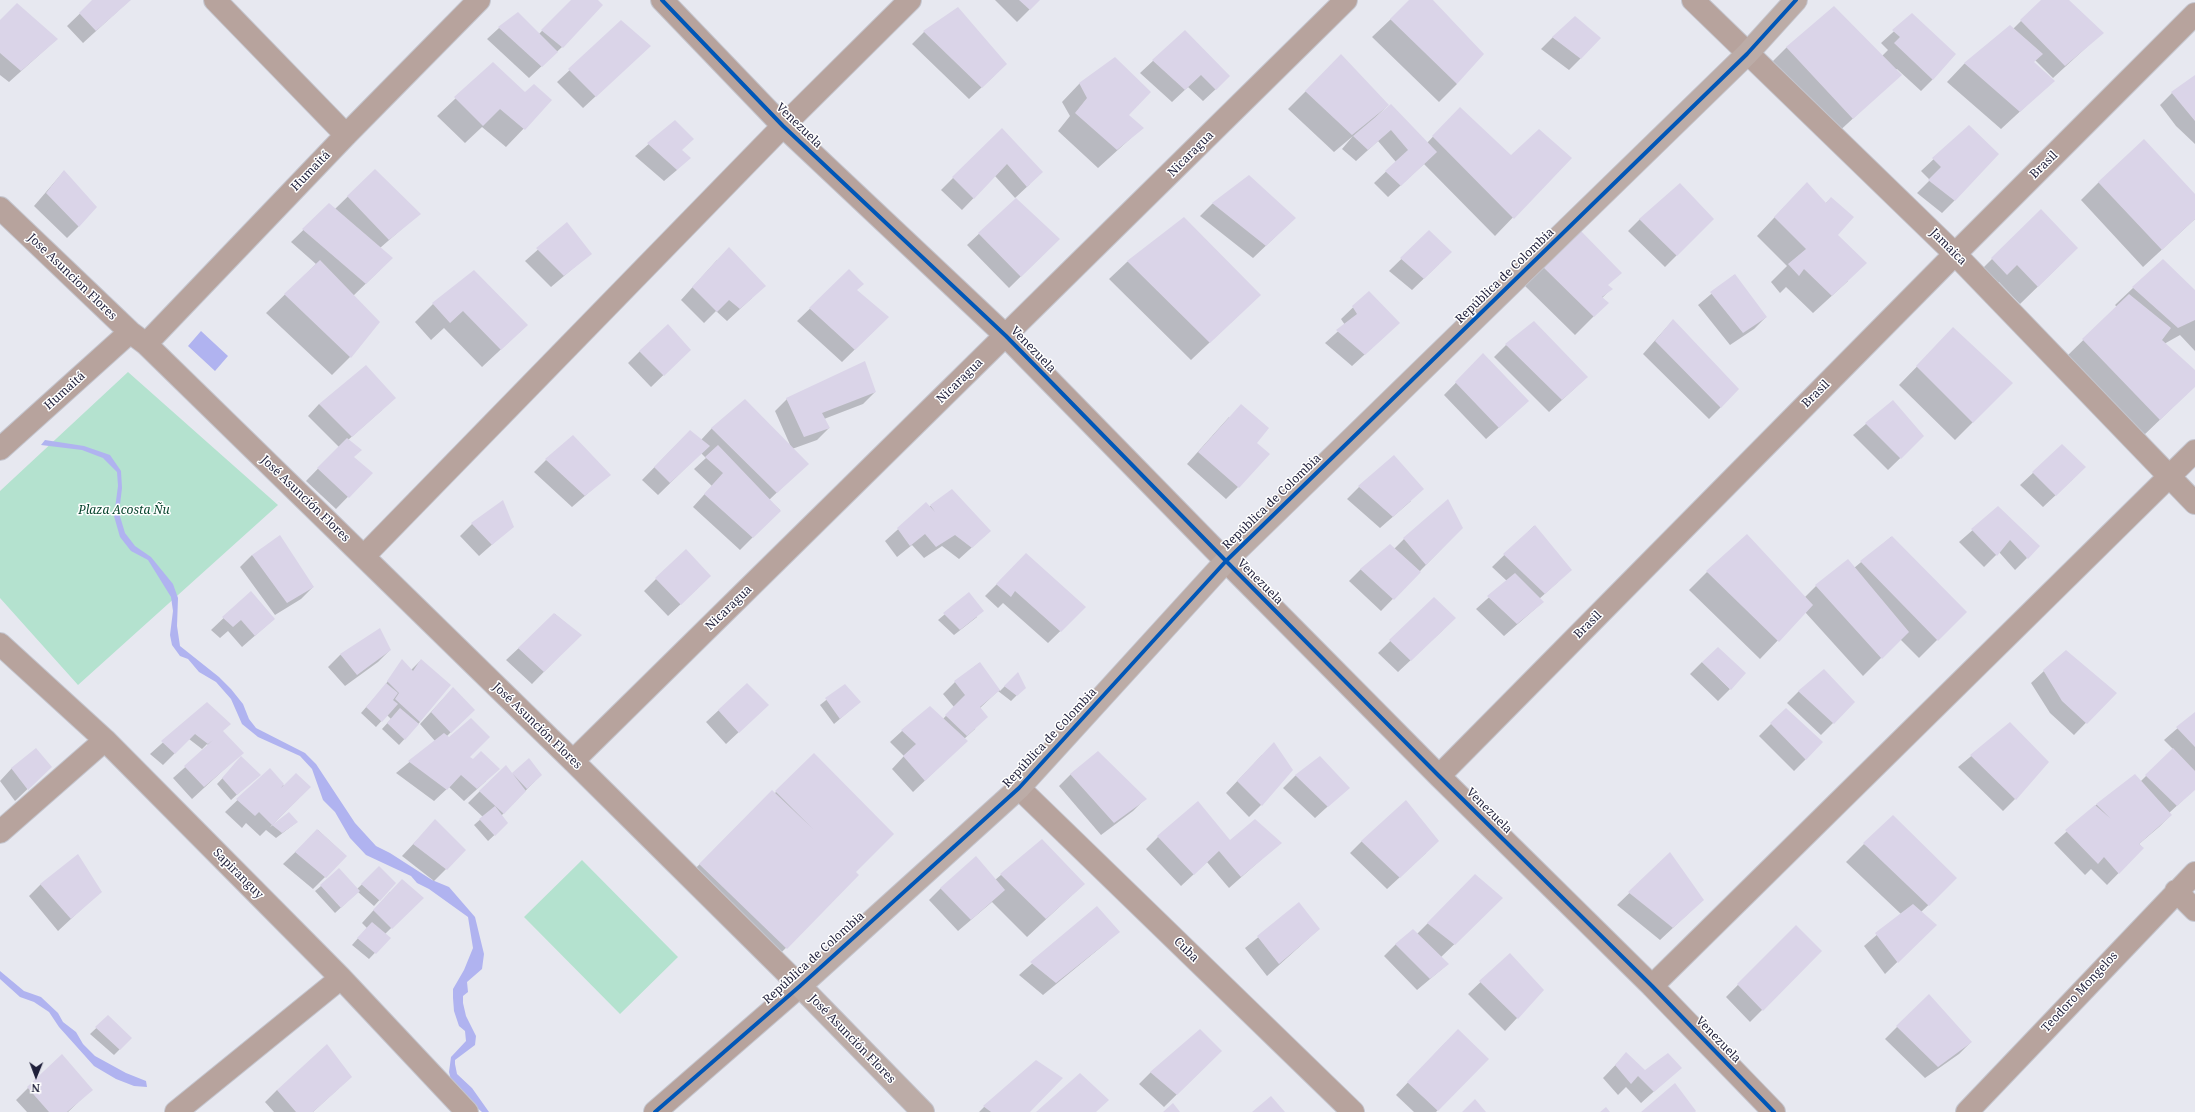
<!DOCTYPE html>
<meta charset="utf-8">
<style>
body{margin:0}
#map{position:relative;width:2195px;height:1112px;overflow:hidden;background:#e7e8f0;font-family:"Noto Serif",serif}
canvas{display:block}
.north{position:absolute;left:16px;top:1056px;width:40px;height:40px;-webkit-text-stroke:3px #fff;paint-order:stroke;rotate:181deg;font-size:11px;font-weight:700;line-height:16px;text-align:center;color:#1f1f3a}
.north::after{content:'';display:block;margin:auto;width:14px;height:18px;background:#1f1f3a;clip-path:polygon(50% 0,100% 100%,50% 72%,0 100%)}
</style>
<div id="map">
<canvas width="2195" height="1112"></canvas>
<div class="north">N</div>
</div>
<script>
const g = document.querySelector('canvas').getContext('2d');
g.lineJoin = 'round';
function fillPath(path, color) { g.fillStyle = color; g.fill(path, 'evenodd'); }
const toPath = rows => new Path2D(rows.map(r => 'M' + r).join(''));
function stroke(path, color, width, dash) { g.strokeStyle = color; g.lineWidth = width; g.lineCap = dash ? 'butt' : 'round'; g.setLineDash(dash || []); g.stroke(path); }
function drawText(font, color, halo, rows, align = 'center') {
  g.font = font + ' "Noto Serif",serif'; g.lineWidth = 3; g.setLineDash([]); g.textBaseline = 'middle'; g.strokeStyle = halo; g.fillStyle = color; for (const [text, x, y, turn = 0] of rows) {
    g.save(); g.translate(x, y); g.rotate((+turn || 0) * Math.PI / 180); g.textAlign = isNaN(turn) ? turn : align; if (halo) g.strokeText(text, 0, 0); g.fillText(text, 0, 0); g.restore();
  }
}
fillPath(toPath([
 [128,372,278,505,78,685,0,598,0,491],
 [582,860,678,957,620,1014,524,917]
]), '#b4e2cf');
fillPath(toPath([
 [201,331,228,356,215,371,188,346],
 [45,440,84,446,110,455,121,471,122,488,119,513,125,533,135,546,151,557,173,584,178,598,177,626,180,646,219,677,231,689,243,704,249,719,256,728,305,753,316,764,355,823,376,846,390,853,432,880,449,887,475,917,484,954,482,969,467,982,468,992,463,996,463,1003,466,1016,476,1036,475,1045,455,1060,455,1064,457,1074,472,1088,489,1112,482,1112,469,1101,451,1080,449,1072,451,1057,466,1041,465,1031,459,1026,454,1011,453,998,453,989,464,970,473,948,468,917,429,889,417,883,411,876,366,855,350,838,335,812,323,800,312,769,300,756,258,737,242,724,231,699,216,682,199,672,188,659,180,656,172,645,170,635,173,611,171,597,148,560,131,551,120,537,114,516,118,486,117,472,103,458,82,450,41,445],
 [0,971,24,991,41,997,58,1013,63,1022,76,1032,83,1044,95,1056,126,1073,146,1081,147,1087,134,1086,116,1079,94,1066,59,1027,49,1012,34,1002,20,997,0,979]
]), '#b0b3f0');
fillPath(toPath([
 [94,0,130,0,83,43,67,26],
 [572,0,597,0,562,47,529,78,487,39,499,28,539,34],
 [995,0,1039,0,1017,22],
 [1411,0,1431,0,1457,84,1439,102,1372,37],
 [2042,0,2068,0,2102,33,2053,78,2035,60,2033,62,2053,81,2001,129,1947,82,1964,64,2010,26,2013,29],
 [958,8,994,76,969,99,912,44,924,32],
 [1912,15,1933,79,1921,91,1897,69,1895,70,1900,75,1834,136,1769,65,1787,47,1882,56,1888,50,1881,43],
 [0,21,57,39,9,82,0,75],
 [621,22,637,58,583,108,557,82],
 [1185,31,1217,88,1203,101,1188,87,1172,102,1140,73],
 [1553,37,1581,58,1569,70,1541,49],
 [1341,56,1388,105,1376,117,1377,118,1427,143,1442,127,1511,156,1570,158,1495,236,1424,164,1388,197,1374,183,1396,162,1378,141,1356,161,1342,149,1353,136,1334,152,1288,109],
 [493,63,525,94,551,100,506,147,482,127,465,143,437,116],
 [2195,76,2195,144,2176,126,2160,105,2172,93],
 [1080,83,1128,116,1142,128,1098,168,1058,131,1070,116,1062,102],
 [675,121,681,151,677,170,664,181,635,156],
 [1969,126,1955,200,1942,213,1917,193,1930,180,1921,171],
 [1002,129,1030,184,1015,198,1059,239,1009,288,967,245,1016,199,995,176,962,210,941,190],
 [375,170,419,214,380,248,380,270,353,296,379,322,350,357,332,375,266,313,316,264,291,242,329,205,335,209],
 [64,171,79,226,67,238,34,206],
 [1249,177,1295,218,1253,258,1200,216,1212,204],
 [2099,182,2195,196,2195,219,2143,267,2081,200],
 [1831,198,1836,235,1848,281,1813,313,1786,287,1780,293,1771,282,1787,266,1757,236,1789,202,1825,204],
 [1183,219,1242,312,1191,360,1109,279,1127,262],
 [1640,219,1713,219,1665,267,1628,231],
 [567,224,590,254,551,287,525,261],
 [1429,232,1439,264,1412,290,1389,271],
 [1992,259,2059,266,2020,304,1999,282,1989,292,1974,277],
 [717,260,752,298,727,321,716,311,704,323,681,300],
 [2163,260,2195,291,2195,351,2180,335,2164,344,2195,372,2195,386,2142,437,2065,358,2117,307,2115,305,2133,288],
 [1541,266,1607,286,1611,289,1602,298,1607,303,1575,335,1523,284],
 [849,271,855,290,888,317,842,362,797,321],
 [1734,275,1766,317,1754,329,1730,345,1698,305],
 [1369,292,1386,335,1352,366,1325,343,1345,325,1341,319],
 [433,304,527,325,482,367,444,328,431,340,415,322],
 [1673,320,1721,407,1709,419,1643,354],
 [1506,345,1587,377,1549,412,1494,357],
 [1936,347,2011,384,1955,440,1899,385],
 [640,351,677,362,651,387,628,363],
 [1483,355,1515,413,1486,439,1444,395],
 [875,392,863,404,824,419,829,428,817,440,792,449,807,464,769,500,780,510,740,550,693,507,712,486,694,469,706,458,701,453,658,495,642,480,678,443,701,440,712,428,791,447,775,411,787,399],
 [1893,401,1923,436,1888,470,1853,435],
 [319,404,382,410,348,440,353,457,371,473,336,509,306,481,339,447,308,416],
 [1229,417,1255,443,1238,487,1226,499,1187,464],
 [2062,446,2073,479,2043,507,2020,485],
 [546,460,609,475,572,507,534,472],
 [1359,487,1411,501,1380,528,1347,499],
 [952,491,990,531,959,559,942,546,924,558,912,545,897,557,885,541,926,504,929,507],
 [1998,508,2027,558,2015,570,1999,552,1984,567,1959,542],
 [472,524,513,526,479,556,460,536],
 [1534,526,1558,582,1539,599,1543,602,1504,636,1476,609,1507,581,1492,567],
 [1462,528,1381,611,1349,581,1361,569,1394,549,1404,539],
 [1891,537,1965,612,1919,658,1900,639,1863,676,1805,612,1760,659,1689,590,1707,572,1805,597,1816,586,1854,568],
 [252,555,313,587,301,599,275,615,240,567],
 [1026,555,1085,607,1048,643,1003,603,998,608,985,596],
 [656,579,698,588,668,616,644,591],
 [251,592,274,619,242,647,228,631,220,638,211,630],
 [969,594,977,617,954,635,938,620],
 [1434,598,1443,630,1398,672,1378,653],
 [555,614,580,635,532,684,506,660],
 [379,630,390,650,378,662,345,686,328,667,340,655],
 [421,660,420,722,399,745,382,729,391,719,387,715,376,727,361,713,383,688,402,661,411,670],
 [1702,662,1730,689,1718,701,1690,674],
 [979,663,1000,691,1018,673,1024,688,1011,701,998,691,980,708,975,729,964,739,954,753,913,792,892,769,904,756,890,742,902,731,943,719,954,707,943,694,955,682],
 [2044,671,2115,693,2074,735,2050,713,2031,683],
 [747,684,755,717,726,744,706,722],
 [845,685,854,707,834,724,820,705],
 [453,688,473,710,447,736,469,757,486,781,464,801,449,787,434,801,396,773,435,741,420,724],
 [1799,691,1854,702,1821,735,1787,703],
 [207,703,222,732,242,753,192,799,173,778,209,746,207,744,202,749,189,739,163,765,150,754],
 [1786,709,1806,759,1794,771,1759,736],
 [2195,713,2195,789,2169,813,2171,815,2159,827,2139,844,2143,848,2107,885,2091,869,2085,875,2054,843,2096,805,2135,776,2140,782,2173,749,2164,740],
 [2010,724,2015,799,2003,811,1958,767],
 [814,755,855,872,858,875,768,966,682,882,772,791,774,794],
 [1262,755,1261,805,1249,817,1226,793],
 [1320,758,1348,788,1315,818,1283,788,1295,776],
 [529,759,535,781,501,816,501,829,488,841,474,825,483,817,468,803,480,791,512,775],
 [236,764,253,780,231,800,217,784],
 [12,768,38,779,15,801,0,781],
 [270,769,284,786,310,787,270,827,289,814,297,822,276,838,266,830,260,836,246,823,242,828,225,812],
 [1071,774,1145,799,1133,811,1101,835,1059,786],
 [435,821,446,869,434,881,402,856],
 [318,830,346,856,313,889,283,864],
 [1158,837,1230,841,1280,843,1229,888,1207,862,1181,886,1146,849],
 [1042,840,1084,884,1027,937,992,902,958,931,929,900,941,888,995,880],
 [1362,841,1426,853,1387,889,1350,853],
 [1864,844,1938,896,1921,912,1923,937,1885,974,1864,946,1901,914,1846,862],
 [1670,854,1690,912,1660,940,1617,905],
 [379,868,395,883,374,906,358,892,335,913,315,891,321,886,357,889],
 [1475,876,1490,910,1441,957,1448,964,1417,990,1384,956,1396,944,1417,934],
 [41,884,100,892,58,931,29,896],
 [390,892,422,898,385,934,389,938,369,959,352,945,367,928,362,923],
 [1299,904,1319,929,1267,976,1245,948],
 [1097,907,1118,931,1106,943,1043,995,1019,975],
 [1796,926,1821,951,1750,1022,1726,997],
 [1509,955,1543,990,1505,1031,1468,994],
 [1929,995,1971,1042,1959,1054,1925,1078,1885,1039],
 [108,1017,131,1038,114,1055,90,1034],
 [1446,1042,1487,1059,1436,1112,1414,1112,1396,1095],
 [1221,1051,1164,1107,1139,1084,1151,1072],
 [1626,1054,1645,1072,1680,1068,1641,1103,1626,1087,1618,1095,1603,1078],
 [1036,1061,1028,1112,979,1112,984,1107],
 [351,1077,313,1112,274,1112,265,1102,277,1090],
 [28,1088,92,1089,68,1112,27,1112,16,1100]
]), '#0003');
fillPath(toPath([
 [92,0,131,0,96,31,79,13],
 [571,0,598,0,603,5,563,48,541,30],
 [1019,0,1040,0,1030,10],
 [1409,0,1433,0,1484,54,1457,84,1390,19],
 [2041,0,2069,0,2104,33,2065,66,2020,20],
 [17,3,58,39,21,71,0,53,0,20],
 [1834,6,1902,75,1853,119,1786,47],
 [958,7,1007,64,982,88,923,31],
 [518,12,558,52,542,67,498,27],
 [1912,13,1956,54,1933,80,1894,43,1900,37,1892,30],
 [1575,16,1601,38,1581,59,1552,37],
 [621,20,651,46,596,97,568,69],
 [2010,25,2043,54,2034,62,2055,81,2020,112,1964,63],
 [1185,30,1230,76,1216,90,1201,75,1185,90,1152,60],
 [1341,54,1389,105,1352,135,1305,91],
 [1115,57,1151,92,1129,115,1144,128,1117,150,1075,113,1087,98,1079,83],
 [493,62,525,92,534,84,552,100,525,130,500,109,483,126,454,97],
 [2195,75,2195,121,2171,92],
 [1391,104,1437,152,1401,186,1385,171,1408,150,1391,130,1368,150,1353,136],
 [1460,107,1511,155,1539,129,1572,158,1514,219,1432,136],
 [675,120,694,139,682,150,691,158,677,170,647,143],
 [1969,125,1999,154,1955,201,1928,180,1941,167,1932,158],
 [1002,128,1043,172,1027,187,1007,164,974,199,952,177],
 [2144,139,2195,194,2195,219,2162,250,2098,182],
 [375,169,421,214,389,240,347,196],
 [64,170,97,207,79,227,46,193],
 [1249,175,1296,218,1266,246,1212,203],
 [1807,182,1826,203,1831,197,1854,217,1838,235,1867,263,1832,296,1804,269,1799,276,1788,264,1806,249,1774,217],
 [1680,183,1714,219,1677,256,1639,219],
 [1016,198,1060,239,1021,277,978,233],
 [329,203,393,258,366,284,302,229],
 [2041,209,2078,248,2038,287,2017,265,2007,275,1991,258],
 [1184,217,1261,295,1210,343,1127,261],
 [567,222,592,254,564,276,536,248],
 [1429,230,1452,252,1424,279,1400,258],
 [1580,230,1622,273,1608,285,1613,289,1602,297,1609,303,1594,317,1541,265],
 [729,247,766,286,740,309,729,300,717,312,692,287],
 [2163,259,2195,290,2195,320,2178,328,2132,287],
 [320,260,380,322,351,358,284,294],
 [849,269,864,284,857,290,889,317,855,350,809,308],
 [474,270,528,325,501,350,463,311,450,323,432,303],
 [1735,274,1767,317,1743,333,1710,292],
 [1369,291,1400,323,1365,355,1336,330,1357,314,1352,306],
 [2129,294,2171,328,2162,340,2195,370,2195,387,2160,420,2082,339],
 [1673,319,1739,389,1721,408,1655,341],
 [1534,321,1588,377,1562,400,1505,344],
 [668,324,691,350,664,376,639,351],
 [1953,327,2013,383,1973,423,1916,366],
 [1483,353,1529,401,1499,428,1455,382],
 [865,361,876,392,822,413,830,428,804,437,786,398],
 [366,365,396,398,352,437,319,404],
 [745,399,809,464,777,493,711,428],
 [1893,400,1924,436,1901,459,1865,423],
 [1241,404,1269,428,1257,443,1270,454,1239,488,1198,452],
 [690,430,710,446,670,483,654,467],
 [573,435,611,475,585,496,545,459],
 [347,438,362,450,354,457,373,473,349,498,317,468],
 [2062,444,2086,467,2056,496,2032,472],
 [718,445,781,511,753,538,704,494,723,473,705,457],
 [1394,455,1424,489,1393,517,1358,486],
 [952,489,991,531,972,548,955,535,936,547,925,534,910,546,897,528,926,502,935,512,930,505],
 [1448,499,1463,528,1426,565,1403,538],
 [503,500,514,527,492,545,471,523],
 [1998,506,2040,546,2028,559,2010,540,1997,556,1971,529],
 [1535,525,1572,570,1545,594,1503,554],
 [1747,534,1813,605,1779,642,1706,571],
 [280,535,314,587,287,603,252,555],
 [1892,536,1967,612,1938,641,1860,561],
 [1390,544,1421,572,1394,600,1360,569],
 [686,549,711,576,681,605,655,578],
 [1026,553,1086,607,1061,632,1015,591,1011,597,996,584],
 [1848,559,1909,632,1882,659,1815,585],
 [1515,573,1544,602,1517,624,1487,596],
 [251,591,275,619,255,636,241,620,233,627,222,617],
 [969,592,984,611,960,630,943,613],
 [1434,597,1456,618,1411,661,1389,640],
 [554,613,582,635,544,672,518,648],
 [380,628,391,650,357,675,340,654],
 [1718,647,1746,673,1731,690,1702,662],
 [2066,650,2117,693,2087,724,2062,701,2043,670],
 [402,659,413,671,421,659,451,685,420,722,395,699,399,693,387,681],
 [980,662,1000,690,980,707,988,717,967,736,945,715,965,695,954,681],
 [1824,669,1855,702,1834,724,1798,691],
 [1018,672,1026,688,1017,696,1004,686],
 [386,683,398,693,393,700,398,704,382,722,366,707],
 [747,683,769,705,739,733,718,710],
 [845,684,861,702,840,719,825,698],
 [453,687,475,710,451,733,431,712],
 [207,702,231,724,223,731,244,753,204,787,184,766,213,740,208,744,195,734,175,754,161,741],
 [930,706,968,741,925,781,903,756,916,744,901,730],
 [400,708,419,724,405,740,387,723],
 [1786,708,1823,742,1806,760,1770,723],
 [2195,712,2195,747,2176,727],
 [471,718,490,737,470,757,473,759,481,751,500,769,477,789,461,775,447,790,408,761,444,733,449,737],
 [2010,722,2049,762,2016,800,1970,755],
 [1274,742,1293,770,1262,806,1237,781],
 [36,748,52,767,28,790,11,768],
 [2173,748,2195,771,2195,790,2177,806,2145,775],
 [1098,751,1147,799,1114,823,1070,774],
 [814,753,894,834,856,872,859,875,787,949,699,864,772,790,813,829,775,791],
 [241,756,261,775,237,795,222,778],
 [1320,756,1350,788,1328,807,1295,775],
 [529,758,542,775,527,789,512,773],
 [506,765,526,791,504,814,479,791],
 [270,768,284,784,281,788,296,773,311,787,272,825,259,812,255,816,236,799],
 [2135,774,2172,815,2139,844,2144,848,2119,874,2104,857,2098,864,2065,830,2095,805,2111,819,2096,804],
 [1406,800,1439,841,1400,878,1361,841],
 [1198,801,1230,840,1255,819,1282,843,1241,877,1219,851,1194,875,1157,836],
 [495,806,508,823,495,836,479,819],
 [289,812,298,822,282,833,272,825],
 [1893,815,1957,878,1929,906,1863,843],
 [435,819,466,850,447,870,413,844],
 [317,829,347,856,326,878,295,852],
 [1042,839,1085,884,1046,919,1000,874],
 [1670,852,1704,900,1673,928,1628,892],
 [78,854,102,892,71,919,40,884],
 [976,856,1005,890,971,920,940,888],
 [379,866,396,883,380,901,361,884],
 [339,868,360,891,341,908,320,885],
 [1475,874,1503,898,1455,945,1427,923],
 [402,879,424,898,392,929,373,910],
 [1299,902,1320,929,1279,964,1257,936],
 [1913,904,1937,925,1898,963,1875,933],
 [1097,906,1120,932,1056,983,1030,962],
 [372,922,391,938,376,954,357,938],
 [1796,925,1822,951,1763,1011,1737,984],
 [1413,929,1449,964,1430,979,1395,944],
 [1510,953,1544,990,1518,1019,1479,981],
 [1929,994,1972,1042,1938,1067,1896,1026],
 [108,1015,132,1038,120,1050,95,1027],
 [1200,1029,1222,1051,1177,1095,1150,1072],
 [1458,1029,1489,1059,1438,1111,1407,1082],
 [327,1044,352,1077,313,1112,296,1112,277,1090],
 [1626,1052,1645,1070,1668,1053,1682,1068,1654,1092,1638,1076,1631,1084,1615,1065],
 [62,1054,93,1090,67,1112,49,1112,27,1087],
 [1036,1060,1063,1078,1030,1112,991,1112,983,1106],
 [1080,1073,1109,1100,1096,1112,1036,1112],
 [1675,1083,1696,1111,1695,1112,1641,1112],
 [1271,1096,1285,1112,1252,1112],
 [1475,1099,1486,1112,1462,1112],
 [1173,1103,1180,1112,1163,1112],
 [1606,1107,1610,1112,1600,1112]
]), '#dad4e8');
const street = toPath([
 [215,0,346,135],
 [662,0,783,126,1006,336,1226,561,1439,776,1652,986,1774,1112],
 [1693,0,1955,254,2195,503],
 [0,208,130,332,146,344,573,761,800,986,655,1112],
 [146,344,346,135,479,0],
 [0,449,130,332],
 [364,556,783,126,910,0],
 [0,644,105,740,341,978,467,1112],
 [573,761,1346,0],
 [1439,776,1955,254,2195,14],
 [1019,788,1353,1112],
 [0,832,105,740],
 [2176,891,2195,910],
 [1652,986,2195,451],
 [176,1112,341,978],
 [1967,1112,2195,873]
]);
const secondary = toPath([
 [923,1112,800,986,1019,788,1226,561,1747,54,1796,0]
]);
stroke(street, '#c4c5ce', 24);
stroke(secondary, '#c4c5ce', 24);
stroke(street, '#b7a39d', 22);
stroke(secondary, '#bcaca7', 22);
stroke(toPath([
 [662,0,783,126,1006,336,1226,561,1439,776,1652,986,1774,1112],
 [655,1112,800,986,1019,788,1226,561,1747,54,1796,0]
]), '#0057b8', 4);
drawText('12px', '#1f1f3a', '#fff', [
 ["Venezuela",799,126,44],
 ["Nicaragua",1191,154,-45],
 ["Brasil",2044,165,-45],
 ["Humaitá",311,171,-46],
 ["Jamaica",1948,247,45],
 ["República de Colombia",1505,276,-44],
 ["Jose Asuncion Flores",72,277,44],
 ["Venezuela",1033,350,46],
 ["Nicaragua",960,381,-44],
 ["Humaitá",65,391,-42],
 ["Brasil",1816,394,-45],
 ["José Asunción Flores",305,499,44],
 ["República de Colombia",1272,502,-44],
 ["Venezuela",1260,582,45],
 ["Nicaragua",729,608,-44],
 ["Brasil",1588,625,-45],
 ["José Asunción Flores",537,726,44],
 ["República de Colombia",1050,738,-47],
 ["Venezuela",1489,811,45],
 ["Sapiranguy",238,874,45],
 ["Cuba",1186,950,44],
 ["República de Colombia",814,958,-42],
 ["Teodoro Mongelos",2080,992,-47],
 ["José Asunción Flores",852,1039,46],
 ["Venezuela",1718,1040,46]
]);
drawText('italic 12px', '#08452e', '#fff', [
 ["Plaza Acosta Ñu",124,511]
]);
</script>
